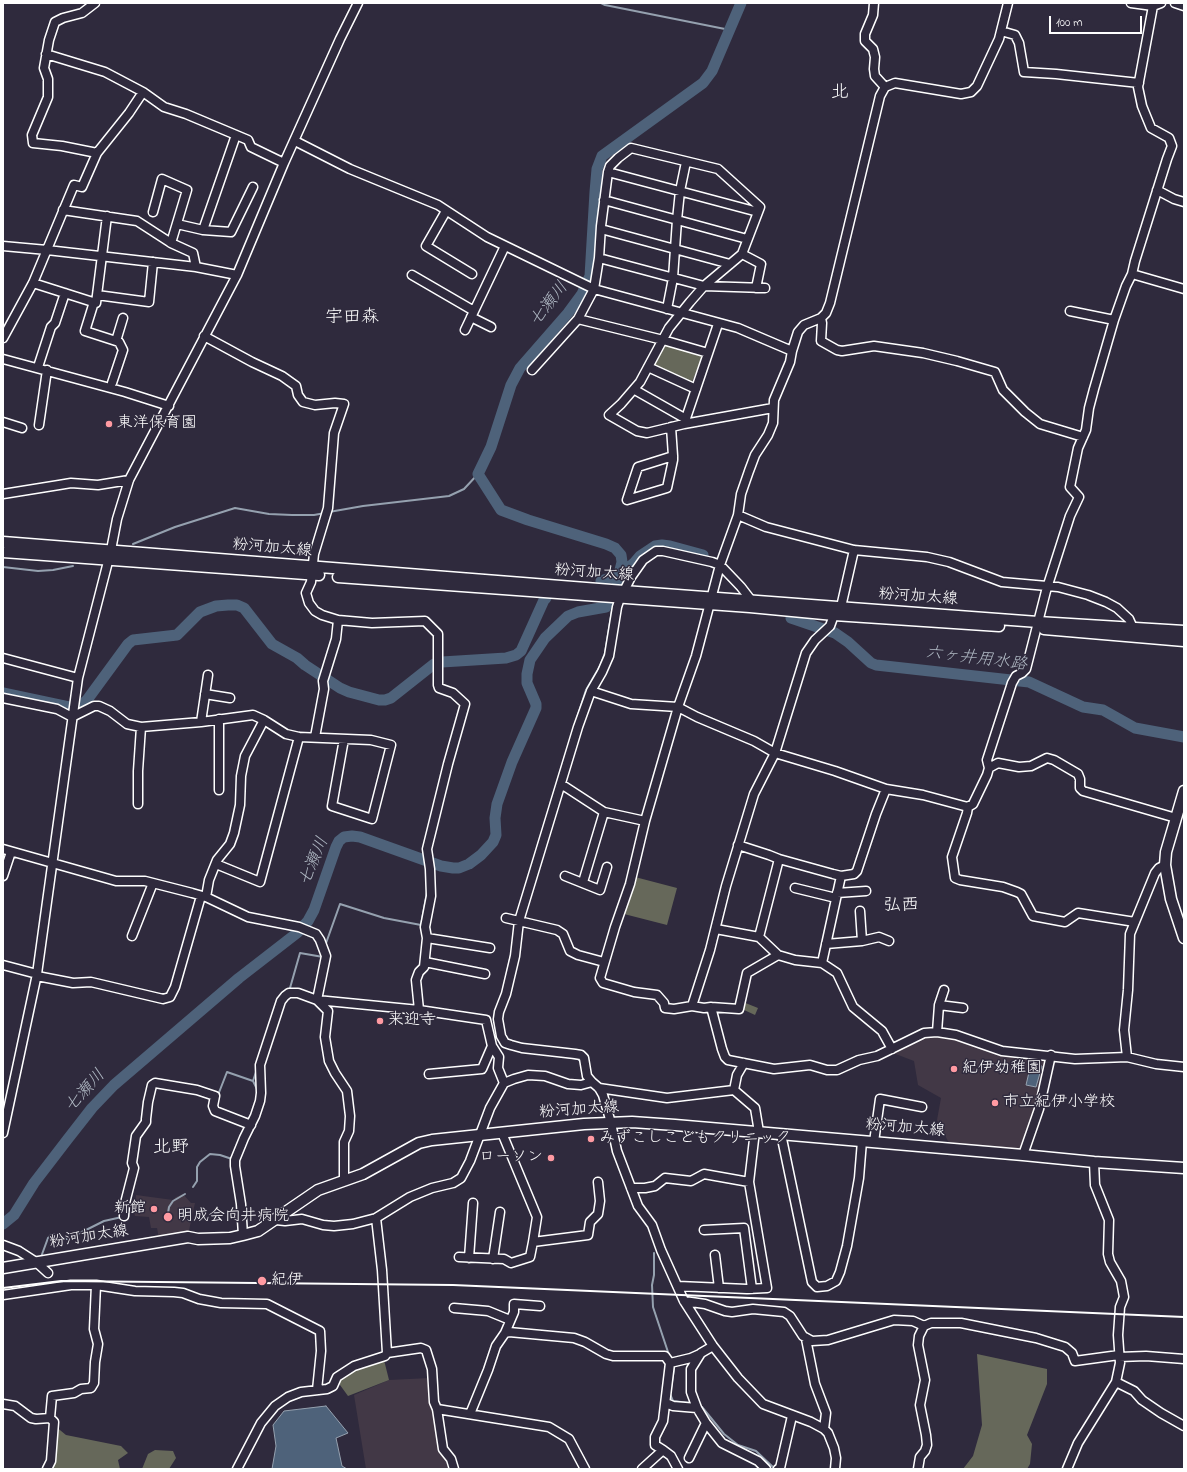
<!DOCTYPE html>
<meta charset="utf-8">
<style>
body{margin:0}
#map{position:relative;width:1187px;height:1472px;overflow:hidden;background:#2f2a3d;font-family:"Indie Flower",sans-serif}
canvas{display:block}
.frame{position:absolute;inset:0;border:4px solid #fff;pointer-events:none}
.scale{position:absolute;left:1049px;top:16px;width:93px;height:18px;box-sizing:border-box;border:2px solid #fff;border-top:0;padding-left:5px;font-size:12px;line-height:14px;white-space:nowrap;color:#fff;-webkit-text-stroke:3px #2f2a3d;paint-order:stroke}
</style>
<div id="map">
<canvas width="1187" height="1472"></canvas>
<div class="frame"></div>
<div class="scale">100 m</div>
</div>
<script>
const g = document.querySelector('canvas').getContext('2d');
g.lineJoin = 'round';
function fillPath(path, color) { g.fillStyle = color; g.fill(path, 'evenodd'); }
const toPath = rows => new Path2D(rows.map(r => 'M' + r).join(''));
function stroke(path, color, width, dash) { g.strokeStyle = color; g.lineWidth = width; g.lineCap = dash ? 'butt' : 'round'; g.setLineDash(dash || []); g.stroke(path); }
function drawText(font, color, halo, rows, align = 'center') {
  g.font = font + ' "Indie Flower","Klee One",sans-serif'; g.lineWidth = 3; g.setLineDash([]); g.textBaseline = 'middle'; g.strokeStyle = halo; g.fillStyle = color; for (const [text, x, y, turn = 0] of rows) {
    g.save(); g.translate(x, y); g.rotate((+turn || 0) * Math.PI / 180); g.textAlign = isNaN(turn) ? turn : align; if (halo) g.strokeText(text, 0, 0); g.fillText(text, 0, 0); g.restore();
  }
}
fillPath(toPath([
 [938,1036,957,1040,1000,1054,1046,1059,1023,1149,1018,1152,950,1145,937,1120,941,1098,918,1085,914,1061,893,1053,920,1039],
 [183,1194,191,1203,195,1203,188,1235,159,1239,157,1228,151,1228,149,1217,135,1216,134,1212,136,1195,173,1200,176,1197],
 [430,1378,432,1408,439,1449,448,1461,449,1469,366,1469,354,1395,389,1380]
]), '#423846');
fillPath(toPath([
 [667,343,703,356,691,384,654,366],
 [635,877,677,888,667,925,624,914],
 [743,1002,758,1008,755,1015,742,1009],
 [977,1354,1047,1369,1047,1384,1027,1435,1032,1444,1030,1464,1027,1469,963,1469,973,1456,982,1425],
 [384,1360,389,1380,348,1396,340,1385,340,1380,355,1369],
 [55,1426,66,1435,121,1446,128,1453,118,1460,120,1469,47,1469],
 [155,1450,173,1451,176,1458,169,1469,142,1469,148,1454]
]), '#66685a');
const water = toPath([
 [1031,1064,1042,1066,1036,1087,1026,1085,1031,1064],
 [326,1406,348,1433,336,1438,342,1466,347,1469,272,1469,276,1446,273,1425,284,1411,326,1406]
]);
fillPath(water, '#4e627a');
stroke(water, '#95a1af', 1);
stroke(toPath([
 [601,3,605,5,730,30],
 [329,512,363,506,449,496,464,489,478,474],
 [133,544,175,527,235,508,269,514,292,515,314,515,325,513],
 [3,567,38,571,53,570,73,566],
 [621,584,634,563],
 [576,721,586,690,600,666,605,653,613,604],
 [516,918,565,756],
 [514,936,515,923],
 [325,946,340,904,384,918,421,925,427,892],
 [290,988,300,953,323,957],
 [502,995,512,950],
 [560,1056,578,1059,581,1062],
 [253,1081,257,1089],
 [218,1095,227,1072,253,1081,256,1072],
 [193,1187,197,1181,197,1167,200,1162,210,1154,220,1155,232,1159],
 [167,1219,169,1207,173,1201,185,1194],
 [654,1253,654,1275,652,1285,653,1307,669,1355],
 [41,1257,48,1238,52,1234,67,1239,88,1229,104,1221,122,1217],
 [671,1388,674,1369,673,1365],
 [670,1394,673,1401,689,1403],
 [699,1406,702,1407,724,1434,738,1445,756,1451,775,1469]
]), '#95a1af', 2);
stroke(toPath([
 [601,581,619,575,634,563,640,556,655,546,662,545,670,546,703,555],
 [617,582,622,562,621,555,615,548,606,544,528,520,501,510,478,474,491,447,511,385,520,368,568,313,582,294,590,276,595,192,597,169,602,156,703,83,712,71,741,3],
 [791,618,835,633,848,642,871,663,876,665,1029,682,1083,707,1103,710,1135,728,1184,737],
 [3,693,69,707,77,707,81,705,87,700,128,644,133,640,177,635,200,612,216,606,228,605,237,605,244,608,272,644,297,658,305,665,340,688,349,692,379,700,385,700,391,698,434,664,442,662,506,658,516,655,521,651,544,600,546,598],
 [3,1224,14,1215,34,1183,67,1140,92,1108,114,1085,239,978,297,933,308,921,314,910,336,847,339,841,344,837,352,836,360,837,441,866,453,868,459,868,469,864,481,855,493,842,496,835,495,818,497,804,512,762,536,708,536,704,527,683,527,674,530,660,545,638,568,616,578,612,606,607,608,603]
]), '#4e627a', 11);
const minor = toPath([
 [95,3,82,13,63,18,55,22,49,40,44,68,48,79,48,97,32,135,33,143,62,146,97,153],
 [874,3,873,15,865,34,865,41,873,49,875,57,874,69,875,76,885,87],
 [1008,3,999,39,977,86,971,92,961,94,895,83,885,87,880,96,830,303,826,313,821,318,804,325,798,332,792,351,790,362,774,400,773,423,768,435,755,455,749,471,741,494,738,515,720,565,696,656,678,707,645,821,630,884,615,927,600,978,603,983,634,992,657,995,664,1003,665,1008,674,1009,692,1006,704,1008,711,1007,722,1049,725,1057,728,1060,774,1069,810,1065,827,1070,837,1070,859,1060,877,1056,924,1033,937,1032,956,1035,1002,1051,1075,1059,1127,1057,1156,1064,1184,1067],
 [1131,3,1153,6,1161,3],
 [1175,3,1184,6],
 [1001,31,1015,35,1019,43,1024,72,1056,74,1139,83],
 [46,54,105,72,143,92,164,107,186,114,248,140,251,147,284,163],
 [295,141,350,169,438,205,487,237,594,289,738,328,792,351],
 [608,172,758,212],
 [1157,190,1174,199,1184,202],
 [604,200,747,239],
 [63,210,137,221,171,243,193,253,196,267],
 [446,211,426,246,472,274],
 [153,212,162,179,187,190,171,243],
 [177,224,203,230,231,232,253,187],
 [601,229,730,264],
 [203,230,236,135],
 [3,246,47,250,196,267,237,275],
 [742,254,761,264,756,288],
 [599,258,704,286,765,288],
 [1132,274,1184,289],
 [412,275,474,311],
 [33,283,96,303,107,216],
 [97,295,149,302,153,262],
 [94,302,85,331,119,342,123,350,112,383],
 [667,309,673,278,677,220,680,191,686,162],
 [1070,311,1114,320],
 [471,317,491,327],
 [821,318,822,323,821,341,837,350,842,351,874,346,923,353,957,361,995,372,1003,390,1025,412,1040,424,1083,437],
 [578,319,663,340,708,353],
 [465,330,505,246],
 [204,336,252,362,282,376,296,386,298,395,303,402,315,405,335,403,344,404,334,433,328,508,314,554,311,582,306,593,309,603,315,611,322,615,338,620,372,623,425,621,438,634,438,685,439,688,453,693,465,704,448,764,427,849,430,869,431,896,425,927,427,938,424,967,419,972,416,980,419,1010],
 [3,338,33,283,74,185,82,187,97,153,129,113,143,92],
 [116,341,123,318],
 [3,359,125,392,169,406],
 [38,367,51,327,55,323,65,293],
 [648,367,696,389],
 [532,370,578,319,594,289,599,258,601,226,608,172,610,166,618,158,631,148,718,169,760,207,742,254,704,286,690,302,669,328,640,382,621,404,609,415,637,431,647,433,684,424,773,408],
 [635,390,686,419],
 [3,422,22,428],
 [684,424,718,324],
 [39,425,47,370],
 [671,427,673,456,673,460,667,488,627,500,638,467,673,456],
 [3,494,59,485,71,483,98,485,129,480],
 [738,515,766,527,854,550,927,557,949,562,1002,582,1058,587,1088,595,1106,602,1117,608,1129,619,1133,628],
 [624,591,631,577,643,560,656,551,663,551,712,562,720,565,741,587,751,600],
 [620,598,617,607,609,656,602,672,591,691,578,727,519,921,515,956,506,994,499,1012,498,1019,501,1036,505,1043,511,1045,522,1048,575,1054,581,1055,584,1058,587,1076,592,1082,599,1088,603,1095,611,1123,617,1151,638,1206,652,1225,661,1250,684,1301,713,1346,738,1378,763,1404,811,1422,824,1429,828,1433,834,1448,836,1458,835,1469],
 [841,607,854,550],
 [3,658,78,678],
 [591,691,631,704,678,707,697,717,754,741,775,753,835,771,886,789,923,795,964,806,968,807,973,804,987,775,989,768,987,760,1012,683,1016,676,1022,673,1026,669,1046,591,1070,516,1079,497,1070,487,1078,448,1086,430,1089,408,1094,389,1114,320,1126,286,1132,274,1135,261,1167,159,1172,146,1169,138,1151,128,1142,106,1138,87,1153,6],
 [205,694,230,698],
 [3,698,57,709,72,717],
 [72,717,94,706,99,706,110,711,127,724,141,727,201,722,253,715,264,720,286,734,299,737,371,740,391,745,372,819,332,806,344,739],
 [201,722,208,675],
 [315,737,324,689,323,681,336,639,338,620],
 [989,768,998,763,1019,767,1031,766,1047,758,1054,760,1078,774,1080,779,1080,788,1083,791,1176,818],
 [561,784,604,812,645,821],
 [219,790,219,719],
 [138,804,138,771,141,727],
 [968,807,967,813,952,857,955,878,960,880,1003,887,1017,892,1021,894,1033,916,1065,922,1078,913,1135,922],
 [738,845,769,855,779,859,833,874,841,876,854,874,857,871,876,814,886,789],
 [3,849,116,881,145,881,192,893,206,897,248,917,299,927,316,934,320,940,326,956,317,1000],
 [216,864,260,882,299,737],
 [3,876,11,852],
 [565,876,600,890,607,867],
 [583,882,604,812],
 [795,888,836,898],
 [837,893,866,891],
 [206,897,209,880,217,860,230,844,234,833,240,805,241,776,245,756,264,720],
 [860,911,862,941],
 [506,918,557,930,563,934,570,951,578,955,604,962],
 [716,929,759,937,778,955,795,960,822,963,837,973,853,1007,882,1031,892,1049],
 [132,936,153,883],
 [759,937,779,859],
 [427,938,490,948],
 [826,944,862,941,879,937,889,941],
 [425,962,485,974],
 [822,963,841,876],
 [3,965,37,974],
 [37,976,73,983,91,982,163,999,170,997,175,987,201,896],
 [317,1000,328,1011,325,1037,329,1061,335,1073,347,1091,350,1116,349,1131,344,1142,344,1180],
 [939,1005,963,1008],
 [692,1006,710,950,726,886,754,794,775,753,806,653,815,640,830,626,834,615],
 [711,1007,739,1009,747,973,778,955],
 [937,1032,939,1005,944,990],
 [1127,1057,1124,1030,1128,990,1130,934,1155,873,1159,868,1165,865],
 [429,1074,482,1069,492,1046],
 [599,1088,667,1098,734,1090],
 [734,1090,755,1108,759,1132],
 [734,1090,737,1075,744,1063],
 [3,1133,37,974,78,678,111,550,117,519,129,480,237,275,284,163,340,39,358,3],
 [502,1133,537,1217,533,1242,588,1235,590,1222,598,1214,600,1201,598,1182],
 [781,1134,812,1282,817,1287,827,1286,836,1281,840,1272,847,1246,859,1178,862,1141],
 [874,1142,880,1099,922,1107],
 [1023,1155,1039,1109,1051,1055],
 [631,1188,645,1188,655,1186,665,1178,691,1181,704,1174,749,1182],
 [124,1216,125,1203,134,1168,132,1163,136,1136,146,1122,146,1119,148,1102,152,1085,155,1083,197,1090,215,1096,213,1106,215,1111,251,1125],
 [376,1218,382,1270,387,1353],
 [276,1220,285,1221,302,1219,323,1225,334,1226,353,1224,376,1218,410,1197,432,1188,453,1183,461,1178,470,1161,490,1108,504,1083,514,1079,528,1075,545,1076,568,1084,581,1085,592,1082],
 [704,1230,744,1228,752,1289],
 [243,1235,241,1204,235,1166,235,1160,244,1138,255,1116,260,1101,261,1093,260,1065,281,1001,285,996,289,993,298,993,317,1000,419,1010,486,1020,492,1046,499,1057,498,1068,504,1083],
 [3,1245,19,1251,36,1262,48,1273],
 [715,1255,719,1288],
 [459,1257,504,1259,511,1263,530,1257,533,1242],
 [469,1258,473,1203],
 [493,1259,500,1212],
 [678,1286,747,1289,767,1288,749,1182,755,1131],
 [3,1295,71,1285,96,1285,135,1291,174,1292,183,1293,199,1299,221,1303,267,1304,320,1331,321,1351,317,1390],
 [684,1301,705,1304,725,1311,732,1312,753,1309,784,1312,790,1316,803,1336,812,1341,828,1340,894,1320,913,1321,924,1326],
 [454,1308,488,1311,510,1320],
 [505,1333,514,1312,514,1304,540,1306],
 [806,1339,815,1384,826,1413,824,1429],
 [713,1346,701,1353,691,1369,691,1392,697,1408,706,1423,722,1443,758,1461,766,1469],
 [1119,1357,1146,1356,1184,1359],
 [1116,1382,1134,1391,1142,1400,1161,1413,1184,1426],
 [666,1403,673,1406,697,1408],
 [3,1404,15,1406,31,1418,36,1419,50,1418,54,1422,51,1461,47,1469],
 [437,1409,549,1427,569,1439,585,1469],
 [470,1414,488,1370,496,1346,505,1333,509,1332,574,1338,585,1342,606,1354,613,1356,665,1356,670,1363],
 [50,1418,52,1396,74,1393,81,1389,91,1388,94,1383,95,1362,98,1344,94,1329,96,1285],
 [663,1450,655,1445,655,1437,663,1421,670,1363,691,1358,700,1354],
 [689,1458,706,1423],
 [237,1469,261,1423,275,1406,288,1397,301,1392,327,1389,333,1386,337,1377,354,1366,385,1356,387,1353,421,1348,426,1350,432,1369,434,1402,437,1409,443,1449,451,1459,454,1469],
 [642,1469,663,1450,671,1456,678,1469],
 [778,1469,780,1468,792,1416],
 [918,1469,920,1457,925,1451,927,1445,926,1435,920,1405,925,1380,918,1345,919,1336,924,1326,931,1323,961,1323,1036,1338,1065,1347,1072,1353,1075,1361,1119,1355],
 [1067,1469,1078,1443,1116,1382,1120,1363,1118,1335,1120,1307,1124,1297,1121,1281,1110,1262,1108,1254,1109,1220,1095,1185,1094,1162]
]);
const major = toPath([
 [3,542,624,591,1038,622,1184,631],
 [3,552,319,575],
 [338,577,750,607,834,615,999,626],
 [1044,629,1184,641],
 [1184,791,1166,852,1165,865,1171,899,1184,938],
 [3,1268,188,1237,198,1239,230,1238,243,1235,258,1231,318,1190,363,1174,419,1143,432,1140,584,1124,632,1122,675,1125,1023,1155,1094,1162,1184,1168]
]);
stroke(minor, '#fff', 11);
stroke(major, '#fff', 13);
stroke(minor, '#2f2a3d', 8);
stroke(major, '#2f2a3d', 10);
stroke(toPath([
 [3,1288,61,1281,453,1285,1184,1317]
]), '#fff', 2);
for (const [x, y, r, color] of [
 [109,424,4,"#ff9aa2"],
 [380,1021,4,"#ff9aa2"],
 [954,1069,4,"#ff9aa2"],
 [995,1103,4,"#ff9aa2"],
 [591,1139,4,"#ff9aa2"],
 [551,1158,4,"#ff9aa2"],
 [154,1209,4,"#ff9aa2"],
 [168,1217,5,"#ff9aa2"],
 [262,1281,5,"#ff9aa2"]
]) { const dot = new Path2D(); dot.arc(x, y, r, 0, 2 * Math.PI); g.fillStyle = color; g.fill(dot); stroke(dot, '#2f2a3d', 1.5); }
drawText('16px', '#fff', '#2f2a3d', [
 ["東洋保育園",117,424],
 ["来迎寺",388,1021],
 ["紀伊幼稚園",962,1069],
 ["市立紀伊小学校",1003,1103],
 ["みずこしこどもクリニック",599,1139],
 ["ローソン",543,1158,"right"],
 ["新館",146,1209,"right"],
 ["明成会向井病院",177,1217],
 ["紀伊",271,1281]
], 'left');
drawText('16px', '#fff', '#2f2a3d', [
 ["粉河加太線",272,549,5],
 ["粉河加太線",594,574,4],
 ["粉河加太線",918,598,4],
 ["粉河加太線",579,1111,-4],
 ["粉河加太線",905,1129,5],
 ["粉河加太線",89,1238,-9]
]);
drawText('italic 17px', '#afb8c3', '#2f2a3d', [
 ["七瀬川",550,305,-52],
 ["六ヶ井用水路",976,660,7],
 ["七瀬川",315,862,-67],
 ["七瀬川",86,1092,-48]
]);
drawText('18px', '#fff', '#2f2a3d', [
 ["北",840,94],
 ["宇田森",352,319],
 ["弘西",901,907],
 ["北野",171,1149]
]);
</script>
